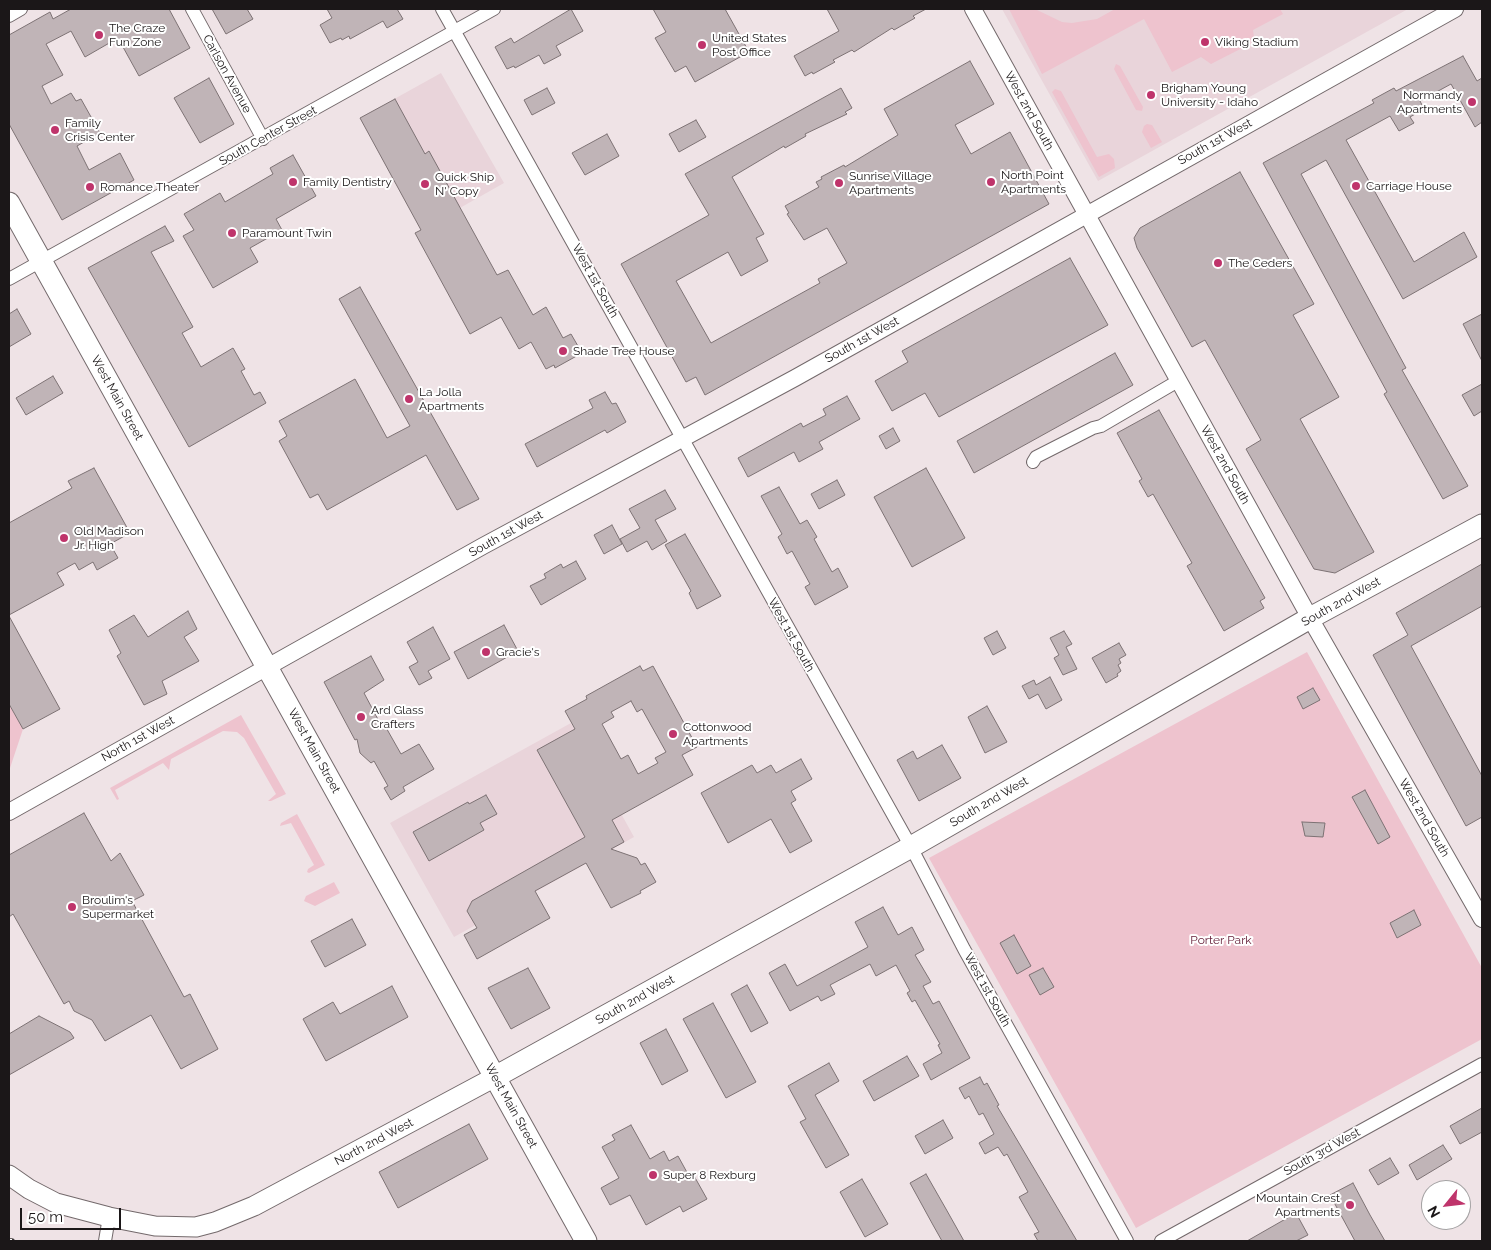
<!DOCTYPE html>
<style>
body{margin:0}
#map{position:relative;width:1491px;height:1250px;overflow:hidden;background:#efe3e6;font-family:Raleway,sans-serif}
canvas{display:block}
.frame{position:absolute;inset:0;border:10px solid #1b1718;pointer-events:none}
.north{position:absolute;left:1421px;top:1180px;width:50px;height:50px;box-sizing:border-box;background:#fff;border:1px solid #a4a2a3;border-radius:50%;rotate:241deg;font-size:14px;font-weight:700;line-height:20px;text-align:center;color:#1b1718}
.north::after{content:'';display:block;margin:auto;width:18px;height:22px;background:#bf346b;clip-path:polygon(50% 0,100% 100%,50% 72%,0 100%)}
.scale{position:absolute;left:20px;top:1208px;width:101px;height:22px;box-sizing:border-box;border:2px solid #1b1718;border-top:0;padding-left:6px;font-size:15px;line-height:18px;white-space:nowrap;color:#1b1718;-webkit-text-stroke:4px #fff;paint-order:stroke}
</style>
<div id="map">
<canvas width="1491" height="1250"></canvas>
<div class="frame"></div>
<div class="north">N</div>
<div class="scale">50 m</div>
</div>
<script>
const g = document.querySelector('canvas').getContext('2d');
g.lineJoin = 'round';
function fillPath(path, color) { g.fillStyle = color; g.fill(path, 'evenodd'); }
const toPath = rows => new Path2D(rows.map(r => 'M' + r).join(''));
function stroke(path, color, width, dash) { g.strokeStyle = color; g.lineWidth = width; g.lineCap = dash ? 'butt' : 'round'; g.setLineDash(dash || []); g.stroke(path); }
function drawText(font, color, halo, rows, align = 'center') {
  g.font = font + ' Raleway,sans-serif'; g.lineWidth = 4; g.setLineDash([]); g.textBaseline = 'middle'; g.strokeStyle = halo; g.fillStyle = color; for (const [text, x, y, turn = 0] of rows) {
    g.save(); g.translate(x, y); g.rotate((+turn || 0) * Math.PI / 180); g.textAlign = isNaN(turn) ? turn : align; if (halo) g.strokeText(text, 0, 0); g.fillText(text, 0, 0); g.restore();
  }
}
fillPath(toPath([
 [1002,9,1408,9,1098,181],
 [441,73,504,183,421,230,360,118],
 [571,723,634,837,454,937,390,823]
]), '#e9d4da');
fillPath(toPath([
 [1009,9,1035,9,1062,22,1072,23,1097,19,1115,9,1280,9,1283,14,1253,30,1254,37,1252,43,1211,64,1201,57,1172,72,1144,19,1042,74],
 [1116,64,1120,66,1143,107,1142,111,1136,110,1114,69],
 [1055,89,1061,91,1097,157,1109,154,1114,159,1115,168,1099,177,1052,92],
 [1147,124,1152,125,1162,142,1151,148,1142,132,1144,126],
 [1307,652,1482,968,1482,1039,1136,1228,929,858],
 [9,704,23,729,9,771],
 [241,715,286,794,271,801,268,801,276,794,244,738,237,732,223,731,171,759,169,770,163,763,115,790,119,799,117,800,110,788],
 [297,814,325,865,309,873,307,872,308,869,314,865,291,823,280,826,281,823],
 [334,882,340,893,315,906,304,901,306,896]
]), '#eec3ce');
const building = toPath([
 [71,9,169,9,190,48,139,76,118,38,85,57,71,31,46,44,63,75,42,86,51,104,71,93,76,101,81,99,100,133,77,146,89,170,120,153,134,180,62,220,9,124,9,35,50,12,53,19,71,9],
 [212,9,247,9,253,19,226,34,212,9],
 [327,9,397,9,403,19,387,28,383,21,350,39,349,36,342,40,341,38,330,43,320,25,332,18,327,9],
 [571,9,583,31,556,46,561,55,544,64,539,55,515,68,514,66,507,69,495,47,511,38,514,43,571,9],
 [653,9,725,9,749,52,695,82,686,66,675,72,655,38,666,32,653,9],
 [827,9,926,9,913,16,915,18,894,30,892,28,854,52,852,50,833,60,835,62,813,74,812,72,805,76,794,56,839,31,827,9],
 [1463,56,1477,81,1482,78,1482,122,1475,127,1451,84,1420,101,1424,109,1410,117,1414,123,1399,131,1390,116,1346,140,1414,262,1464,232,1477,257,1403,299,1326,160,1301,174,1406,368,1402,370,1468,486,1443,499,1384,394,1387,392,1263,163,1374,103,1372,100,1394,88,1396,91,1463,56],
 [970,61,994,104,955,125,971,154,1010,132,1049,204,705,395,696,377,686,382,621,264,709,215,685,174,841,88,852,108,845,112,847,114,805,134,806,136,785,148,784,146,732,177,764,234,756,238,768,261,741,276,728,252,676,281,711,343,820,283,818,279,847,263,827,228,804,240,787,214,789,213,785,206,819,187,816,182,822,179,821,177,844,165,845,167,898,135,884,109,970,61],
 [209,78,234,124,200,143,174,98,209,78],
 [547,88,555,103,532,115,524,100,547,88],
 [395,99,425,154,429,151,497,275,508,270,533,315,546,307,563,338,571,334,582,353,555,368,554,365,546,369,531,342,519,349,501,317,470,334,415,233,421,230,360,118,395,99],
 [696,120,706,137,679,152,669,134,696,120],
 [607,134,619,156,585,175,572,153,607,134],
 [293,155,316,196,276,219,282,230,250,248,258,262,213,288,183,236,194,230,184,214,220,193,225,202,273,174,270,168,293,155],
 [1240,172,1314,304,1293,315,1339,397,1300,419,1374,552,1335,573,1314,569,1246,449,1261,440,1205,340,1192,347,1137,248,1134,238,1140,228,1240,172],
 [165,226,174,241,151,252,193,327,182,333,201,367,233,348,245,369,241,371,254,395,260,392,266,403,189,447,88,268,165,226],
 [1070,258,1108,325,939,417,925,393,892,411,875,381,908,362,902,351,1070,258],
 [360,287,479,499,457,510,426,455,327,510,318,494,310,498,279,441,287,436,279,421,355,379,387,438,410,426,339,299,360,287],
 [17,309,31,334,9,347,9,314,17,309],
 [1482,314,1482,361,1463,324,1482,314],
 [1115,353,1133,385,974,473,957,441,1115,353],
 [53,376,63,393,26,415,16,398,53,376],
 [1482,384,1482,411,1474,416,1462,395,1482,384],
 [605,392,612,404,616,403,626,422,607,433,605,430,537,467,525,444,593,408,589,400,605,392],
 [847,396,860,419,819,442,823,449,799,462,794,452,748,477,738,458,801,423,803,427,826,415,823,409,847,396],
 [1159,410,1265,598,1260,601,1264,608,1224,631,1187,566,1192,563,1153,494,1148,497,1139,481,1142,479,1117,433,1159,410],
 [893,428,900,441,886,449,879,436,893,428],
 [94,468,130,533,110,544,118,558,97,570,93,562,79,570,75,563,57,573,64,585,9,615,9,523,72,488,68,481,94,468],
 [926,468,965,538,912,567,874,497,926,468],
 [837,480,845,495,819,509,811,494,837,480],
 [779,487,800,524,807,520,817,537,814,539,832,572,838,568,848,587,815,605,805,587,810,584,792,551,787,554,778,537,782,534,761,496,779,487],
 [665,490,676,509,655,520,667,541,652,550,647,541,627,552,620,539,640,528,629,509,665,490],
 [612,525,622,544,604,554,594,535,612,525],
 [685,534,721,596,697,609,689,593,691,591,665,545,685,534],
 [576,561,586,579,541,605,530,586,546,578,544,574,561,564,563,568,576,561],
 [1482,564,1482,606,1411,646,1482,776,1482,817,1466,826,1373,655,1408,635,1396,613,1482,564],
 [188,611,197,629,184,637,199,661,162,681,167,694,144,705,117,656,121,653,109,630,134,615,148,637,188,611],
 [9,616,60,709,23,729,9,704,9,616],
 [504,625,518,651,468,679,454,652,504,625],
 [433,627,450,659,428,671,432,678,419,685,409,667,418,662,407,642,433,627],
 [997,631,1006,648,993,655,984,638,997,631],
 [1064,631,1072,644,1066,647,1077,669,1063,675,1054,658,1059,655,1050,638,1064,631],
 [1119,643,1126,655,1119,659,1121,663,1118,665,1121,671,1117,674,1118,676,1106,683,1092,658,1119,643],
 [371,656,384,680,364,693,381,725,384,724,401,754,419,744,434,769,403,787,405,791,391,800,384,788,388,786,374,761,371,763,360,753,357,739,355,740,324,682,371,656],
 [640,666,643,671,653,666,697,747,682,755,693,775,612,820,624,842,611,849,637,858,641,865,645,863,656,882,640,891,641,893,611,908,586,863,535,891,550,918,477,959,464,935,477,928,467,911,472,901,585,837,537,750,575,729,565,711,587,699,586,696,640,666],
 [631,701,637,712,642,709,666,752,655,758,658,763,638,774,628,755,621,759,602,724,614,717,611,712,631,701],
 [1050,677,1062,700,1046,709,1038,694,1029,699,1022,686,1034,680,1036,685,1050,677],
 [1313,688,1320,700,1303,709,1297,697,1313,688],
 [987,706,1007,742,985,753,968,717,987,706],
 [942,745,961,778,919,801,897,760,913,751,917,759,942,745],
 [801,759,812,779,791,791,796,800,791,803,812,841,790,853,771,819,728,843,701,793,752,765,757,773,771,765,776,773,801,759],
 [1365,790,1390,837,1378,844,1352,797,1365,790],
 [486,795,497,814,480,823,484,830,429,861,413,832,468,802,469,804,486,795],
 [84,813,111,861,120,853,144,895,132,901,184,997,190,994,218,1049,181,1069,151,1015,105,1041,92,1020,74,1011,69,1001,64,1004,13,914,9,917,9,855,84,813],
 [1302,822,1325,823,1323,837,1305,836,1302,822],
 [883,907,898,935,912,927,924,950,915,955,931,982,923,986,933,1004,939,1001,970,1058,931,1080,923,1064,942,1053,938,1045,940,1044,915,1000,912,1002,907,993,910,991,896,965,876,976,870,964,830,985,835,994,821,1001,818,996,790,1011,769,973,785,964,797,986,868,947,855,922,883,907],
 [1414,910,1421,925,1397,938,1390,923,1414,910],
 [352,919,366,945,325,967,311,941,352,919],
 [1014,935,1031,966,1017,974,1000,943,1014,935],
 [528,968,550,1008,511,1029,488,988,528,968],
 [1043,968,1054,987,1040,995,1029,975,1043,968],
 [747,985,768,1023,751,1032,731,994,747,985],
 [392,986,408,1017,326,1061,303,1019,333,1002,340,1014,392,986],
 [713,1003,756,1082,726,1098,683,1019,713,1003],
 [39,1016,70,1032,74,1038,9,1075,9,1034,39,1016],
 [666,1029,688,1071,662,1085,640,1043,666,1029],
 [907,1056,919,1076,874,1101,863,1081,907,1056],
 [829,1063,839,1081,815,1095,849,1155,826,1168,800,1122,806,1119,788,1086,829,1063],
 [980,1077,984,1085,987,1083,999,1105,997,1106,1077,1241,1038,1241,1034,1234,1039,1232,1019,1197,1028,1192,1007,1154,1004,1156,998,1147,985,1154,979,1143,994,1134,983,1113,979,1115,969,1096,965,1099,959,1088,980,1077],
 [1482,1108,1482,1132,1460,1144,1450,1126,1482,1108],
 [943,1120,953,1138,925,1154,915,1136,943,1120],
 [469,1124,488,1159,398,1208,379,1172,469,1124],
 [631,1125,650,1159,664,1151,669,1161,678,1156,689,1176,693,1174,707,1199,683,1212,680,1206,646,1225,630,1195,610,1205,601,1188,619,1178,602,1147,615,1140,612,1135,631,1125],
 [1443,1145,1452,1159,1417,1180,1409,1165,1443,1145],
 [1390,1158,1399,1173,1378,1185,1369,1170,1390,1158],
 [926,1174,946,1209,964,1241,942,1241,933,1225,910,1183,926,1174],
 [862,1179,888,1224,865,1237,840,1192,862,1179],
 [1353,1183,1370,1215,1385,1241,1355,1241,1330,1195,1353,1183],
 [1296,1213,1308,1235,1296,1241,1247,1241,1296,1213]
]);
fillPath(building, '#c0b4b7');
stroke(building, '#7d7274', 1);
const minor = toPath([
 [192,9,263,139],
 [442,9,911,847,964,949,1127,1241],
 [9,16,21,9],
 [9,279,494,9],
 [1033,462,1036,457,1093,428,1101,426,1178,381],
 [105,1241,109,1217],
 [1161,1241,1482,1064]
]);
const tertiary = toPath([
 [973,9,1310,618,1482,919],
 [9,812,483,546,795,378,1455,9]
]);
const secondary = toPath([
 [9,1175,29,1189,56,1203,109,1217,155,1226,196,1227,215,1222,254,1206,495,1077]
]);
const primary = toPath([
 [9,203,586,1241],
 [495,1077,911,847,1310,618,1482,525]
]);
stroke(minor, '#73696b', 14);
stroke(tertiary, '#73696b', 18);
stroke(secondary, '#73696b', 21);
stroke(primary, '#73696b', 23);
stroke(minor, '#fff', 12);
stroke(tertiary, '#fff', 16);
stroke(secondary, '#fff', 19);
stroke(primary, '#fff', 21);
const rail = toPath([
 [9,1241,12,1241]
]);
stroke(rail, '#403a3c', 5.5);
stroke(rail, '#fff', 4, [11]);
for (const [x, y, r, color] of [
 [99,35,5,"#bf346b"],
 [1205,42,5,"#bf346b"],
 [702,45,5,"#bf346b"],
 [1151,95,5,"#bf346b"],
 [1472,102,5,"#bf346b"],
 [55,130,5,"#bf346b"],
 [293,182,5,"#bf346b"],
 [991,182,5,"#bf346b"],
 [839,183,5,"#bf346b"],
 [425,184,5,"#bf346b"],
 [1356,186,5,"#bf346b"],
 [90,187,5,"#bf346b"],
 [232,233,5,"#bf346b"],
 [1218,263,5,"#bf346b"],
 [563,351,5,"#bf346b"],
 [409,399,5,"#bf346b"],
 [64,538,5,"#bf346b"],
 [486,652,5,"#bf346b"],
 [361,717,5,"#bf346b"],
 [673,734,5,"#bf346b"],
 [72,907,5,"#bf346b"],
 [653,1175,5,"#bf346b"],
 [1350,1205,5,"#bf346b"]
]) { const dot = new Path2D(); dot.arc(x, y, r, 0, 2 * Math.PI); g.fillStyle = color; g.fill(dot); stroke(dot, '#fff', 2); }
drawText('12px', '#1b1718', '#fff', [
 ["The Craze",109,28],
 ["Fun Zone",109,42],
 ["United States",712,38],
 ["Post Office",712,52],
 ["Viking Stadium",1215,42],
 ["Brigham Young",1161,88],
 ["University - Idaho",1161,102],
 ["Normandy",1462,95,"right"],
 ["Apartments",1462,109,"right"],
 ["Family",65,123],
 ["Crisis Center",65,137],
 ["North Point",1001,175],
 ["Apartments",1001,189],
 ["Sunrise Village",849,176],
 ["Apartments",849,190],
 ["Quick Ship",435,177],
 ["N' Copy",435,191],
 ["Family Dentistry",303,182],
 ["Carriage House",1366,186],
 ["Romance Theater",100,187],
 ["Paramount Twin",242,233],
 ["The Ceders",1228,263],
 ["Shade Tree House",573,351],
 ["La Jolla",419,392],
 ["Apartments",419,406],
 ["Old Madison",74,531],
 ["Jr. High",74,545],
 ["Gracie's",496,652],
 ["Ard Glass",371,710],
 ["Crafters",371,724],
 ["Cottonwood",683,727],
 ["Apartments",683,741],
 ["Broulim's",82,900],
 ["Supermarket",82,914],
 ["Super 8 Rexburg",663,1175],
 ["Mountain Crest",1340,1198,"right"],
 ["Apartments",1340,1212,"right"]
], 'left');
drawText('12px', '#1b1718', '#fff', [
 ["Carlson Avenue",227,74,61],
 ["West 2nd South",1029,111,61],
 ["South Center Street",268,136,-29],
 ["South 1st West",1215,142,-29],
 ["West 1st South",595,281,61],
 ["South 1st West",862,340,-29],
 ["West Main Street",117,398,61],
 ["West 2nd South",1225,465,61],
 ["South 1st West",506,534,-29],
 ["South 2nd West",1341,602,-29],
 ["West 1st South",791,635,61],
 ["North 1st West",138,739,-29],
 ["West Main Street",314,751,61],
 ["South 2nd West",989,802,-30],
 ["West 2nd South",1424,818,60],
 ["West 1st South",987,990,61],
 ["South 2nd West",635,1000,-29],
 ["West Main Street",511,1106,61],
 ["North 2nd West",374,1142,-28],
 ["South 3rd West",1322,1152,-29]
]);
drawText('12px', '#67223b', '#fff', [
 ["Porter Park",1221,940]
]);
</script>
